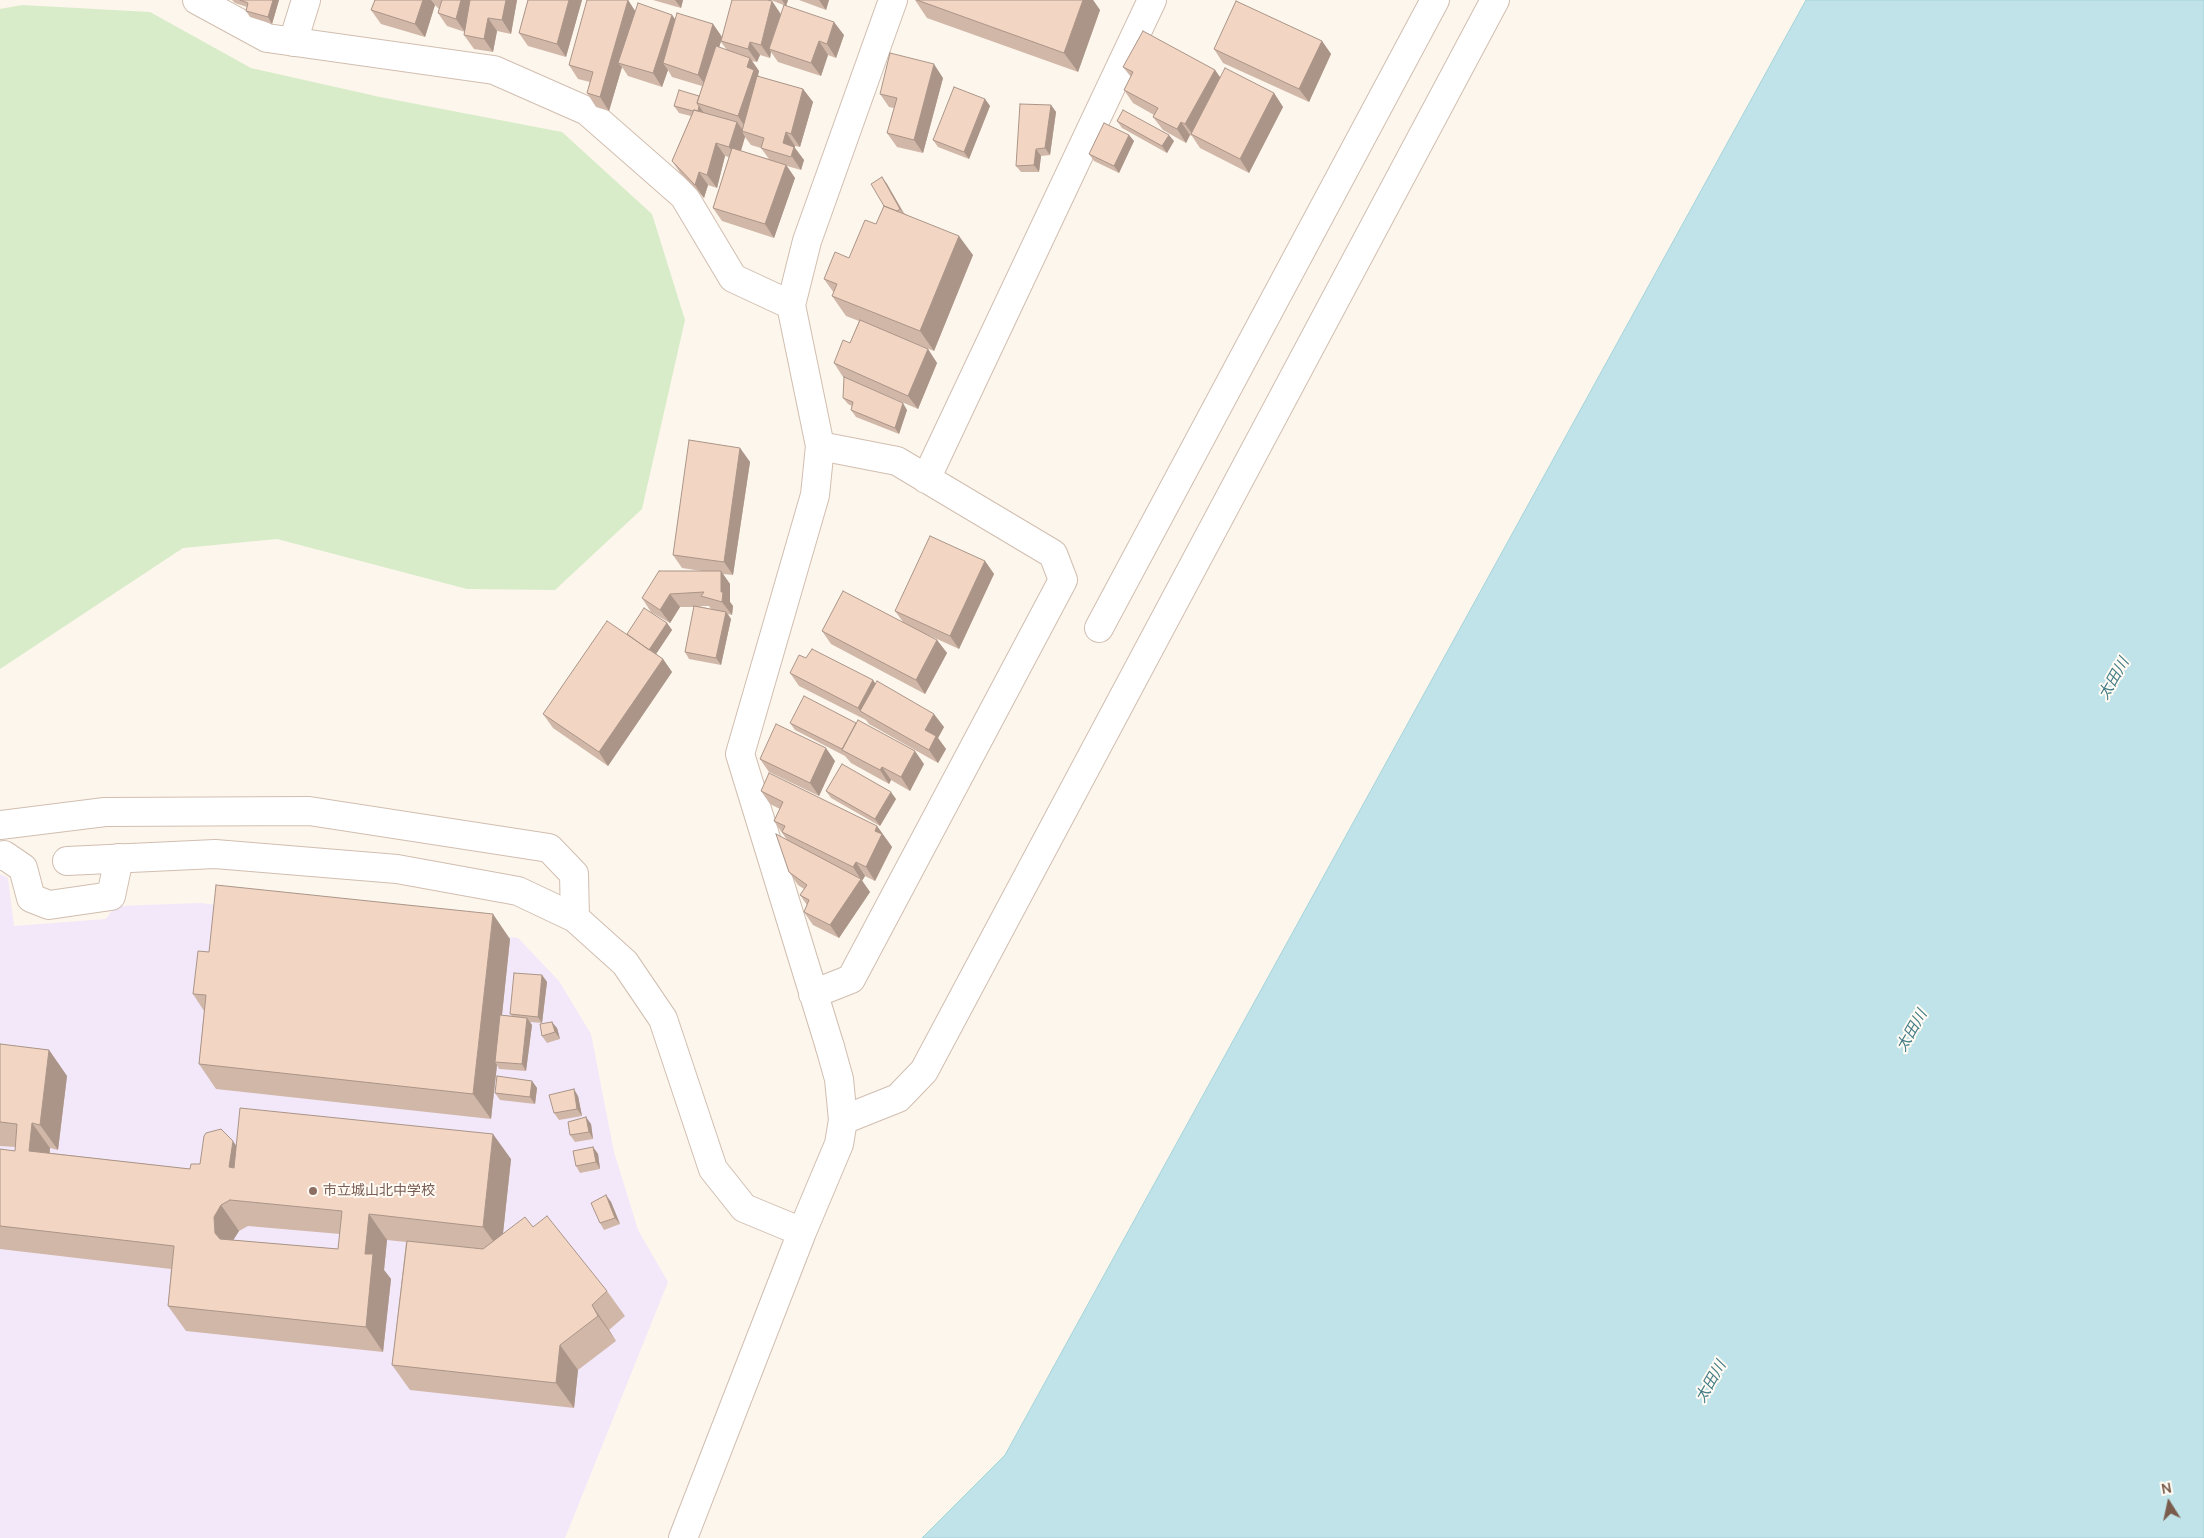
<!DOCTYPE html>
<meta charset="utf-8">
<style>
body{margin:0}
#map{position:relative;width:2204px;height:1538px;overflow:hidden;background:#fdf6ec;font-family:Manrope,sans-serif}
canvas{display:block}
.north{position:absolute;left:2144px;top:1478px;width:50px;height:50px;-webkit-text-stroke:4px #fffaf3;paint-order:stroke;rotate:350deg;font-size:14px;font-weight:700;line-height:20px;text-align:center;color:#7a5c4d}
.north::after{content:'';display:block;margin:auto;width:18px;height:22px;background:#7a5c4d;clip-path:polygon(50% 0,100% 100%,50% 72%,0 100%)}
</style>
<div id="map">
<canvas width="2204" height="1538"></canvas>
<div class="north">N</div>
</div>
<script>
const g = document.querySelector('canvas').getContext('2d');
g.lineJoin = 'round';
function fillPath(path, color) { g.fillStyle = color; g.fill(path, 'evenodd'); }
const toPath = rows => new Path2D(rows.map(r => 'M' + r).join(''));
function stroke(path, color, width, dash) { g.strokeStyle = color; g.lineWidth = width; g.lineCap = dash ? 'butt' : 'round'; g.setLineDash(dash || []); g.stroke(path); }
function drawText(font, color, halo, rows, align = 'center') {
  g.font = font + ' Manrope,"Noto Sans JP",sans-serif'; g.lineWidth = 4; g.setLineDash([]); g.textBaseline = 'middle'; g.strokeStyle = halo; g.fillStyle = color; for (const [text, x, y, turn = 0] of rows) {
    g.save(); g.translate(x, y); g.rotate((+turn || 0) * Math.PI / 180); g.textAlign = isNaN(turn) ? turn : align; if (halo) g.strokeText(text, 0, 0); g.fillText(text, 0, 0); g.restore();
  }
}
fillPath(toPath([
 [0,874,8,878,14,926,106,919,115,906,200,903,518,938,559,981,591,1034,614,1152,638,1230,668,1282,565,1538,0,1538]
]), '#f3e8fa');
fillPath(toPath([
 [22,5,150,12,251,68,380,97,562,132,652,214,685,320,642,509,555,590,467,589,277,539,183,548,0,669,0,9]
]), '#d8ecc9');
const water = toPath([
 [1806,0,2204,0,2204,1538,922,1538,1005,1455,1806,0]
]);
fillPath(water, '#bfe3e8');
stroke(water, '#a5d3da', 1);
const minor = toPath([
 [197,0,267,38,494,70,587,111,684,196,733,278,791,305],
 [293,42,306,0],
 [926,479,1152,0],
 [1099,628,1435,0],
 [0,825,105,812,309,811,549,848,574,874,575,918],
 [0,856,4,855,23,868,31,898,49,905,111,896,119,858],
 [813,994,851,979,1063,580,1053,554,897,461,820,446],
 [830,1047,740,754,815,495,820,446,791,305,807,241,893,0],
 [843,1120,898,1098,924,1071,1495,0]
]);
const tertiary = toPath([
 [67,861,215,854,397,869,518,891,575,918,625,963,663,1019,713,1169,744,1208,802,1232],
 [683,1538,802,1232,839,1144,843,1120,839,1079,830,1047]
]);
stroke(minor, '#d1beb0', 30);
stroke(tertiary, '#d1beb0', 30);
stroke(minor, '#fff', 28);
stroke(tertiary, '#fff', 28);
fillPath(toPath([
 [232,0,279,0,272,24,250,17,246,11,247,7,235,3],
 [375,0,517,0,511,34,497,31,493,52,474,49,464,35,465,32,447,26,438,13,439,9,435,5,425,37,381,24,371,10],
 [528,0,582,0,566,57,528,46,519,33],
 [628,0,635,11,672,15,675,19,713,24,722,37,772,1,781,14,844,35,836,58,828,55,821,76,778,62,771,52,770,58,760,55,757,62,752,61,759,71,758,75,759,77,803,89,813,102,800,147,795,146,795,148,804,160,801,170,787,166,795,178,774,238,722,221,713,208,729,157,725,156,717,188,708,185,704,198,681,174,672,161,691,116,679,113,674,106,699,96,702,86,672,77,668,70,662,87,628,76,622,67,609,111,596,107,587,93,590,82,578,79,569,65],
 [721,42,727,50,719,47],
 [745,137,751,145,761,148,769,159,741,151],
 [653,0,683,0,681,8],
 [771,0,788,0,786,6],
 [799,0,829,0,826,10],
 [915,0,1093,0,1100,10,1078,72,927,18],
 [1322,41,1331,54,1309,102,1223,63,1214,49],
 [1123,67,1215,70,1220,77,1274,93,1283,107,1249,173,1200,148,1192,136,1190,135,1186,143,1163,130,1153,117,1154,115,1133,103,1124,90,1131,77],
 [943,78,923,153,897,147,887,133,894,108,889,107,880,94],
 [985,99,990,106,969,159,938,147,933,140],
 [1051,105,1056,112,1050,155,1041,156,1039,172,1021,172,1016,166],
 [1117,121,1174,141,1167,153,1122,128],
 [1129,135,1134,141,1119,173,1094,161,1089,154],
 [882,177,887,184,904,213,973,255,934,351,894,335,928,349,937,363,918,409,843,377,834,363,850,343,859,321,846,316,832,296,834,293,824,279,849,258,876,224,884,206],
 [843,398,907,410,899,434,856,417,851,410,852,406,848,404],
 [740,448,750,462,733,575,723,574,730,584,730,602,733,606,732,615,728,614,731,619,721,665,689,659,685,652,694,607,680,607,670,623,651,612,642,598,702,571,682,568,673,555],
 [699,606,709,606,711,609],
 [985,561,994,574,959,649,926,634,937,640,947,653,925,694,831,644,822,631,903,622,895,611],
 [667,623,672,630,656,654,663,659,672,672,608,766,553,728,543,714,627,634],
 [790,673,873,680,875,684,944,727,938,738,946,749,938,763,869,724,866,720,799,686],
 [790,723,924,764,910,791,891,780,889,784,851,763,845,756,795,730],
 [760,759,835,761,819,796,769,772],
 [761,791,877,826,892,847,875,881,865,876,862,881,870,892,839,938,813,925,804,912,807,905,800,895,804,889,798,885,789,872,787,840,774,821,780,809,770,804],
 [826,791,896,799,880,826,831,798],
 [510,939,502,1015,512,1016,510,1014,542,975,547,982,542,1023,530,1022,532,1025,526,1071,499,1069,497,1065,491,1119,216,1089,199,1064,204,1011,193,994,209,952],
 [557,1028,560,1039,547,1043,542,1036],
 [0,1044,49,1050,67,1076,58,1150,50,1148,50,1153,190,1169,236,1146,511,1159,503,1233,533,1227,607,1291,625,1316,609,1330,616,1341,578,1370,574,1408,410,1390,392,1365,406,1242,387,1240,384,1270,391,1279,383,1352,186,1331,168,1306,171,1269,0,1249,0,1149,15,1151,16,1147,0,1146],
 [248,1226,340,1234,338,1249,233,1240,239,1231],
 [532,1081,537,1088,535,1104,500,1100,495,1093],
 [578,1096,582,1116,559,1120,554,1113],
 [591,1124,593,1139,575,1142,570,1135],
 [593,1147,598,1154,600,1169,580,1173,576,1166],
 [606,1195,611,1202,620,1224,604,1230,600,1223]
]), '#d1b7a8');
fillPath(toPath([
 [273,0,279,0,272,24,268,17],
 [423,0,431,0,435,5,425,37,415,24],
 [461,0,475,0,465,32,456,19],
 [506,0,517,0,511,34,502,20],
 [569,0,582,0,566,57,557,44],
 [628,0,637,14,618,63,622,67,609,111,600,97],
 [675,0,683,0,681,8],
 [782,0,788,0,786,6],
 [819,0,829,0,826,10],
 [1083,0,1093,0,1100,10,1078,72,1064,53],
 [772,1,781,15,769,49,771,52,770,58,761,45],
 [672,15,681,28,663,63,668,70,662,87,653,73],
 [488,18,497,31,493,52,484,39],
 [834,22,844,35,836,58,827,44],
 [713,24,722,37,708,88,698,75],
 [819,41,828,55,821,76,811,63],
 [1322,41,1331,54,1309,102,1299,89],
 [750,42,760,55,757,62,748,49],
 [750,58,759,71,758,75,763,83,747,130,738,116,747,67],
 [934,64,943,78,923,153,914,140],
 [1215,70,1224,83,1193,135,1185,124],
 [803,89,813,102,800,147,791,134],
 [1274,93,1283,107,1249,173,1240,159],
 [985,99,990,106,969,159,964,152],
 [1051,105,1056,112,1050,155,1045,148],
 [699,106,704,113,697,112],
 [737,122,744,132,742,131,745,137,738,160,729,147],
 [1181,122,1190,135,1186,143,1177,129],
 [786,132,795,146,795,148,804,160,801,170,783,143],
 [1129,135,1134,141,1119,173,1114,166],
 [1169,135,1174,141,1167,153,1162,146],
 [716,143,725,156,717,188,707,175],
 [1036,149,1041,156,1039,172,1034,165],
 [786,165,795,178,774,238,765,224],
 [699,172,708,185,704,198,695,185],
 [882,177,887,184,905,216,900,209],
 [959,236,973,255,934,351,920,331],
 [928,349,937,363,918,409,908,396],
 [903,403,907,410,899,434,895,428],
 [740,448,750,462,733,575,724,562],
 [985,561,994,574,959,649,950,636],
 [721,571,730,584,730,602,733,606,732,615,722,602,721,592],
 [670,594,680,607,670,623,660,610],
 [726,612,731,619,721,665,716,658],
 [667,623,672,630,654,657,649,650],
 [937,640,947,653,925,694,916,680],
 [663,659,672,672,608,766,599,752],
 [873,680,882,693,861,712,858,708],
 [934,714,944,727,938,738,946,749,938,763,929,750,925,730],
 [826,748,835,761,819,796,810,783],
 [915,751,924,764,910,791,901,777],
 [882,767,891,780,889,784,880,770],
 [891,792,896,799,880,826,875,819],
 [877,826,892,847,875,881,866,867,875,831],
 [856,862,865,876,862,881,853,867],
 [861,879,870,892,839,938,830,925],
 [493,914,510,939,497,1062,495,1062,497,1065,491,1119,473,1094],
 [542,975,547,982,542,1023,538,1017],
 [527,1018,532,1025,526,1071,522,1064],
 [552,1022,557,1028,560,1039,555,1032],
 [49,1050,67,1076,58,1150,40,1125],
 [532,1081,537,1088,535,1104,530,1097],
 [574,1089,578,1096,582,1116,577,1109],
 [586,1117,591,1124,593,1139,589,1132],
 [32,1123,50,1148,47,1176,29,1151],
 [493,1134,511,1159,501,1252,483,1227],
 [233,1141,250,1166,247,1192,229,1167],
 [593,1147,598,1154,600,1169,596,1162],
 [606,1195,611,1202,620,1224,615,1218],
 [221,1205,239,1231,232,1242,233,1258,215,1233,214,1217],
 [369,1214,387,1240,384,1270,391,1279,383,1352,366,1327,365,1254],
 [592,1305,609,1330,616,1341,598,1316],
 [560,1345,578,1370,574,1408,556,1383]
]), '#aa9588');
const building = toPath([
 [240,0,273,0,268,17,246,11,248,3,240,0],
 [375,0,423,0,415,24,371,10,375,0],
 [442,0,461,0,456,19,438,13,442,0],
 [470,0,506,0,502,20,488,18,484,39,464,35,470,0],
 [528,0,569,0,557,44,519,33,528,0],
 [587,0,628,0,600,97,587,93,593,72,569,65,587,0],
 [732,0,767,0,772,1,761,45,750,42,748,49,721,41,732,0],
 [917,0,1083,0,1064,53,917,0],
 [1236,1,1322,41,1299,89,1214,49,1236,1],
 [638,3,672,15,653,73,618,63,638,3],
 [784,5,834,22,827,44,819,41,811,63,769,49,784,5],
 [677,13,713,24,698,75,663,63,677,13],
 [1143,31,1215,70,1185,124,1181,122,1177,129,1153,117,1158,108,1124,90,1133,72,1123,67,1143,31],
 [716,46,750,58,747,67,754,70,738,116,697,103,716,46],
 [890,53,934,64,914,140,887,133,897,98,880,94,890,53],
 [1225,68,1274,93,1240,159,1191,134,1225,68],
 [757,76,803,89,791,134,786,132,783,143,794,147,791,157,761,148,764,138,742,131,757,76],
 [954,87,985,99,964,152,933,140,954,87],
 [679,90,699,96,697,103,699,106,698,111,694,110,693,111,674,106,679,90],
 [1020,104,1051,105,1045,148,1036,149,1034,165,1016,166,1020,104],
 [694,110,737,122,729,147,716,143,707,175,699,172,695,185,672,161,694,110],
 [1123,110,1169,135,1162,146,1117,121,1123,110],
 [1104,123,1129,135,1114,166,1089,154,1104,123],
 [732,148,786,165,765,224,713,208,732,148],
 [882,177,900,209,897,211,884,206,871,184,882,177],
 [884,206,959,236,920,331,832,296,837,284,824,279,835,252,849,258,865,220,876,224,884,206],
 [860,320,928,349,908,396,834,363,843,340,850,343,860,320],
 [844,377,903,403,895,428,851,410,853,402,843,398,844,377],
 [689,440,740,448,724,562,673,555,689,440],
 [930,536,985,561,950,636,895,611,930,536],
 [659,571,721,571,721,592,723,592,722,602,701,596,704,592,670,594,660,610,642,598,659,571],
 [843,591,937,640,916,680,822,631,843,591],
 [694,606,726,612,716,658,685,652,694,606],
 [644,608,667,623,649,650,627,634,644,608],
 [607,621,663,659,599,752,543,714,607,621],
 [812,649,873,680,858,708,790,673,799,655,806,658,812,649],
 [877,681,934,714,925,730,936,736,929,750,860,711,877,681],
 [804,696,856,723,842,749,790,723,804,696],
 [858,720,915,751,901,777,882,767,880,770,842,750,858,720],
 [776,724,826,748,810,783,760,759,776,724],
 [842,764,891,792,875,819,826,791,842,764],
 [769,773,877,826,875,831,882,834,866,867,856,862,853,867,782,832,785,826,774,821,783,802,761,791,769,773],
 [776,834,861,879,830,925,804,912,809,900,800,895,807,885,789,872,776,834],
 [216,885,493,914,473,1094,199,1064,206,995,193,994,198,951,209,952,216,885],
 [514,973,542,975,538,1017,510,1014,514,973],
 [500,1015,527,1018,522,1064,495,1062,500,1015],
 [552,1022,555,1032,542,1036,540,1024,552,1022],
 [0,1044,49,1050,40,1125,32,1123,29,1151,190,1169,191,1164,200,1164,204,1136,206,1133,221,1129,233,1141,229,1167,234,1168,240,1108,493,1134,483,1227,369,1214,365,1254,373,1254,366,1327,168,1306,174,1246,0,1226,0,1149,15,1151,17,1124,0,1122,0,1044],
 [230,1200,342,1211,338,1249,220,1239,215,1233,214,1217,221,1205,230,1200],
 [497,1076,532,1081,530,1097,495,1093,497,1076],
 [574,1089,577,1109,554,1113,549,1095,574,1089],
 [586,1117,589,1132,570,1135,568,1122,586,1117],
 [593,1147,596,1162,576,1166,573,1151,593,1147],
 [606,1195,615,1218,600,1223,591,1203,606,1195],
 [547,1216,607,1291,592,1305,598,1316,560,1345,556,1383,392,1365,407,1241,483,1249,525,1217,533,1227,547,1216]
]);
fillPath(building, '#f3d5c3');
stroke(building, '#aa9588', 1);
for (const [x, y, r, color] of [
 [313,1191,5,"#8d6e63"]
]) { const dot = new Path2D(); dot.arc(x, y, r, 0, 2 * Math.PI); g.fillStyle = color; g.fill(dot); stroke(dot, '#fffaf3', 2); }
drawText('14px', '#785e54', '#fffaf3', [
 ["市立城山北中学校",323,1191]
], 'left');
drawText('italic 15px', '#437c86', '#fffaf3', [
 ["太田川",2114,679,-60],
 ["太田川",1912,1031,-60],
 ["太田川",1711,1382,-60]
]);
</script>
